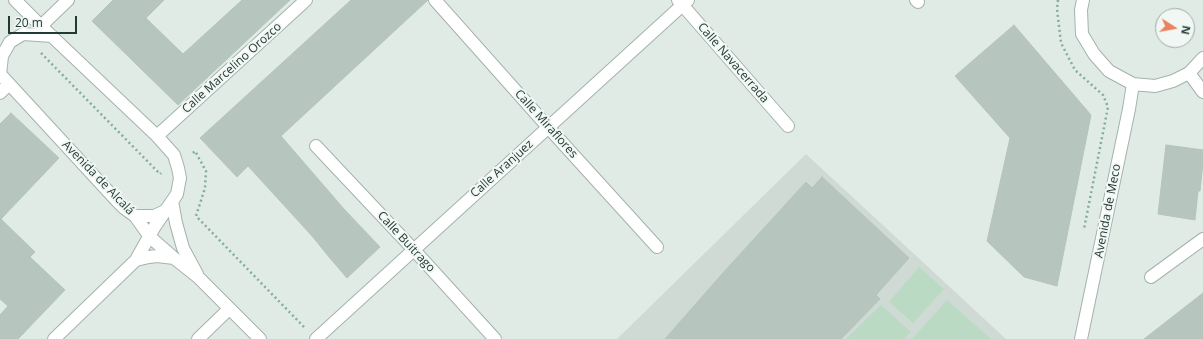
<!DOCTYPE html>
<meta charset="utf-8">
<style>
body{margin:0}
#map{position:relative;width:1203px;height:339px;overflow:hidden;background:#e1ebe6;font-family:"Open Sans",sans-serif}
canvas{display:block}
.north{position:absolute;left:1155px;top:8px;width:40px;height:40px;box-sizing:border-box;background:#f1f7f4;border:1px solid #9faba7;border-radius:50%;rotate:101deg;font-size:11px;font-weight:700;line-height:16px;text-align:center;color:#233a34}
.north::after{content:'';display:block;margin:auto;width:14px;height:18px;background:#e88261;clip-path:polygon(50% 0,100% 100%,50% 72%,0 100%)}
.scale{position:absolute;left:8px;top:16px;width:69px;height:18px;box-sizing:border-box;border:2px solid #233a34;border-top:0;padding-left:5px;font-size:12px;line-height:14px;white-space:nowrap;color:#233a34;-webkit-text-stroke:3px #f1f7f4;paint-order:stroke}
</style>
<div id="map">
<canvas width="1203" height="339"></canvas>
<div class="north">N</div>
<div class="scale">20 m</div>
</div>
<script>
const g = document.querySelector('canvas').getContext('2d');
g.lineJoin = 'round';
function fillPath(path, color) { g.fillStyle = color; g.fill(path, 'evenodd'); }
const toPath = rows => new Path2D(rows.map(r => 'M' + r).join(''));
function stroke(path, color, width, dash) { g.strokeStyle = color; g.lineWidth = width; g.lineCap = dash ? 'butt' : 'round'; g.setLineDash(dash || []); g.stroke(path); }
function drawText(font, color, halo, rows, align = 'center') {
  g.font = font + ' "Open Sans",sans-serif'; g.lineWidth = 4; g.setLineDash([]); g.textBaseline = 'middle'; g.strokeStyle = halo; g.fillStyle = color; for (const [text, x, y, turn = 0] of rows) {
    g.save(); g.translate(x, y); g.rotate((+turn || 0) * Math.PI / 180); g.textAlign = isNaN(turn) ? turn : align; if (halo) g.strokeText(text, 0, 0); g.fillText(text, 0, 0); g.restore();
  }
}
fillPath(toPath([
 [806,154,1006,339,617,339]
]), '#cfdad5');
fillPath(toPath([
 [919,267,944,289,913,323,889,302],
 [947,300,991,339,912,339],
 [881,305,911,332,904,339,846,339]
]), '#bbdac4');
const building = toPath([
 [113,0,164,0,146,18,183,54,242,0,290,0,178,105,92,21,113,0],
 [351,0,428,0,281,136,344,209,380,247,347,278,329,257,312,236,248,166,237,177,200,138,351,0],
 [1014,25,1091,115,1057,286,1024,277,987,241,1010,138,955,76,1014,25],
 [11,113,59,158,1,219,35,252,30,257,65,290,18,339,0,339,0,315,8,306,0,299,0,124,11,113],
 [1166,145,1203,150,1203,162,1200,191,1198,191,1195,220,1158,214,1166,145],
 [822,177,909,258,876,295,880,299,841,339,665,339,722,274,806,182,812,188,822,177],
 [1203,293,1203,339,1144,339,1203,293]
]);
fillPath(building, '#b7c5bf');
stroke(building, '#b4c4bd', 1);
const minor = toPath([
 [15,0,41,26,157,136,174,155,178,168,180,178,177,194,155,226,136,260],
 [435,0,548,127,657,247],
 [678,0,788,126],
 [916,0,918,2],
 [41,26,68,0],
 [1189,73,1203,92],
 [0,74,117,201,124,208,135,216,150,237,174,258,198,277,260,339],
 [0,75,2,56,10,42,23,34,52,36],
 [0,93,9,84],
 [157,136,306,0],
 [316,146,414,250,495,339],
 [172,201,176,223,183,248,197,274],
 [135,216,154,216,165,211],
 [1151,277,1203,239],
 [54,339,136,260,149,257,157,256,174,258],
 [198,339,229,309],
 [316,339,688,0]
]);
const tertiary = toPath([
 [1083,0,1081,10,1082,34,1094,54,1109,71,1133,84,1155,86,1173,81,1189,73,1203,58],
 [1081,339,1129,109,1133,84]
]);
stroke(minor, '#a4b2ad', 14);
stroke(tertiary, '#a4b2ad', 14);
stroke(toPath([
 [1058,0,1057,9,1061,43,1075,70,1103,95,1108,107,1084,229],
 [41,53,160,174,161,173],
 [193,153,195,151,206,171,205,188,196,216,304,327]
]), '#83ac9f', 2.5, [2, 3]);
stroke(minor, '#fff', 12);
stroke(tertiary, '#fff', 12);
drawText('12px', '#233a34', '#f1f7f4', [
 ["Calle Navacerrada",733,63,49],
 ["Calle Marcelino Orozco",232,68,-42],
 ["Calle Miraflores",546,124,48],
 ["Calle Aranjuez",502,169,-42],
 ["Avenida de Alcalá",98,178,46],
 ["Avenida de Meco",1108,211,-79],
 ["Calle Buitrago",406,242,47]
]);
</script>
